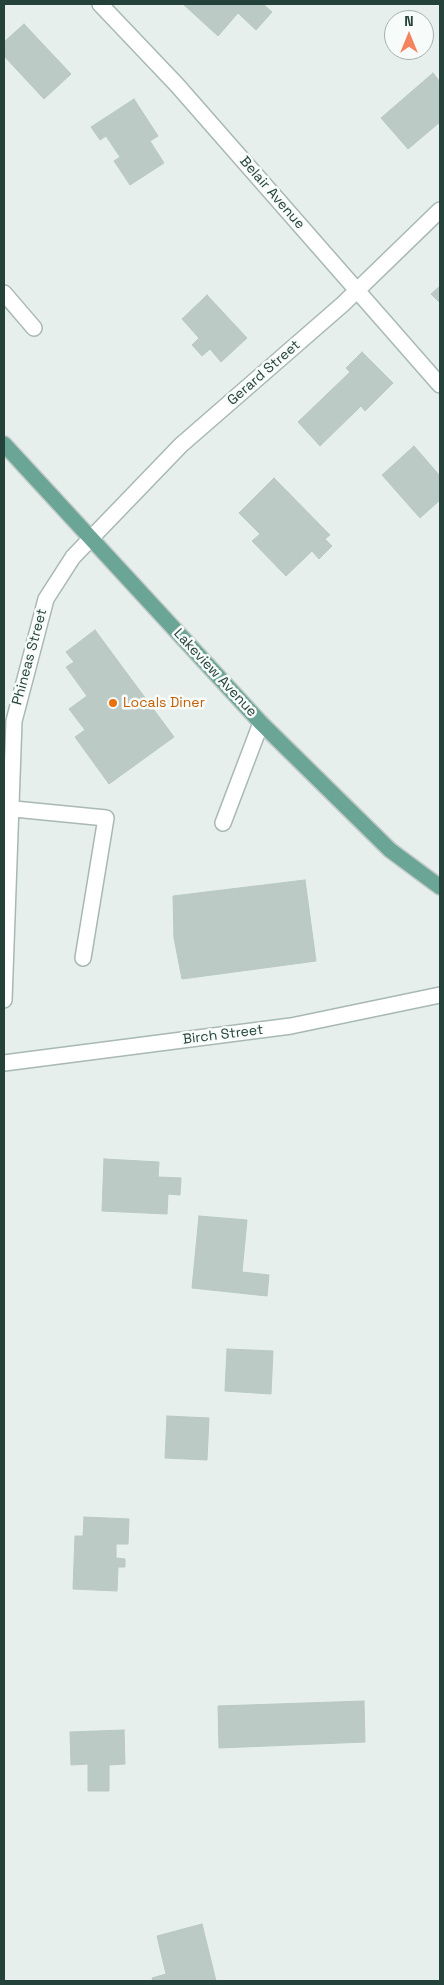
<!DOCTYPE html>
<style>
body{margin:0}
#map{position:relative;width:444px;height:1985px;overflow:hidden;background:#e6efeb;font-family:"Space Grotesk",sans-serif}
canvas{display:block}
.frame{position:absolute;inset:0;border:5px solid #24423a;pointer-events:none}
.north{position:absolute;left:384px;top:10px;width:50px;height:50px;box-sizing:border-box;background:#f7fbf9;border:1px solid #a3b1ad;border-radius:50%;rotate:0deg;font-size:14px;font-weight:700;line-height:20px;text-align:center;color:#24423a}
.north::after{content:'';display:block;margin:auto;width:18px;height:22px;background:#f4845f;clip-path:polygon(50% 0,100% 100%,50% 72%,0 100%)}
</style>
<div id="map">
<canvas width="444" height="1985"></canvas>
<div class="frame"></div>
<div class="north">N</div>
</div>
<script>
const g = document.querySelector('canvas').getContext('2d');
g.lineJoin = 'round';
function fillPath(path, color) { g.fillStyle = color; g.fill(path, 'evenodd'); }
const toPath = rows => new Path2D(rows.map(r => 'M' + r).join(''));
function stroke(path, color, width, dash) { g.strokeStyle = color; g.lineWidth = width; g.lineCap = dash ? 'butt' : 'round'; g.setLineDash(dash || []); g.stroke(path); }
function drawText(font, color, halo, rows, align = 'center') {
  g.font = font + ' "Space Grotesk",sans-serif'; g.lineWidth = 5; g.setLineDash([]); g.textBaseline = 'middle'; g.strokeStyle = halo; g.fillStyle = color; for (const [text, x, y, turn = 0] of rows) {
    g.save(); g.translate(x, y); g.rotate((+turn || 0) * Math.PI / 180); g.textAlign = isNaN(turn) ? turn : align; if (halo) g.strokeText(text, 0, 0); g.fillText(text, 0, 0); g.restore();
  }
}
const building = toPath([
 [183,4,263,4,272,12,256,30,238,13,218,36,183,4],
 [24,24,71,74,44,99,4,56,4,42,24,24],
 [433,73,440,82,440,122,408,149,381,118,433,73],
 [134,99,158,136,150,141,164,163,130,185,114,161,120,157,106,136,100,140,91,127,134,99],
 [440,286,440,303,431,294,440,286],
 [207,295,247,338,221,362,210,349,202,356,192,345,199,338,182,319,207,295],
 [362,352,393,383,365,411,361,406,320,446,298,422,350,372,346,368,362,352],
 [414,446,440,476,440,500,420,518,382,475,414,446],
 [274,478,330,535,325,539,332,546,319,559,312,551,286,576,252,541,260,534,239,513,274,478],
 [95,630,174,737,109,784,75,737,85,730,69,709,87,696,66,667,74,662,66,652,95,630],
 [305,880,316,961,182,979,174,938,173,896,305,880],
 [104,1159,159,1162,158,1177,181,1178,180,1195,168,1194,167,1214,102,1211,104,1159],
 [199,1216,247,1220,242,1272,269,1275,267,1296,192,1288,199,1216],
 [227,1349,273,1351,271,1394,225,1391,227,1349],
 [167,1416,209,1418,207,1460,165,1458,167,1416],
 [84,1517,129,1519,128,1544,116,1544,116,1558,125,1559,125,1567,118,1567,117,1591,73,1589,75,1536,83,1536,84,1517],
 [364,1701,365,1742,219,1748,218,1706,364,1701],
 [124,1730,125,1764,109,1765,109,1791,88,1791,88,1764,71,1765,70,1732,124,1730],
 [202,1924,216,1981,153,1981,152,1978,166,1974,157,1936,202,1924]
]);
fillPath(building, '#bbcac4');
stroke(building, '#b8c9c2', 1);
const minor = toPath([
 [100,4,177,85,440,385],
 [4,293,34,328],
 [4,808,106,818,83,958],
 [223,823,261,723],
 [4,1000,14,721,46,599,73,557,181,445,343,304,440,210],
 [4,1063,291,1026,440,995]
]);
const major = toPath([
 [4,444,261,723,390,850,440,887]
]);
stroke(minor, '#a8b8b2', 18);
stroke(major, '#c2cac8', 18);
stroke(minor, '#fff', 15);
stroke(major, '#6aa596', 15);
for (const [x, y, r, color] of [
 [113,703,5,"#e8710a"]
]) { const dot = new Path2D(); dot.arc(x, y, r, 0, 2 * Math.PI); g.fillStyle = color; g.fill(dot); stroke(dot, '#f7fbf9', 2); }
drawText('14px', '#24423a', '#f7fbf9', [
 ["Belair Avenue",272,193,49],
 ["Gerard Street",264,373,-41],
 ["Phineas Street",30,657,-75],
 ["Lakeview Avenue",215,673,47],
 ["Birch Street",223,1035,-7]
]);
drawText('14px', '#c56008', '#f7fbf9', [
 ["Locals Diner",123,703]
], 'left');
</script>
